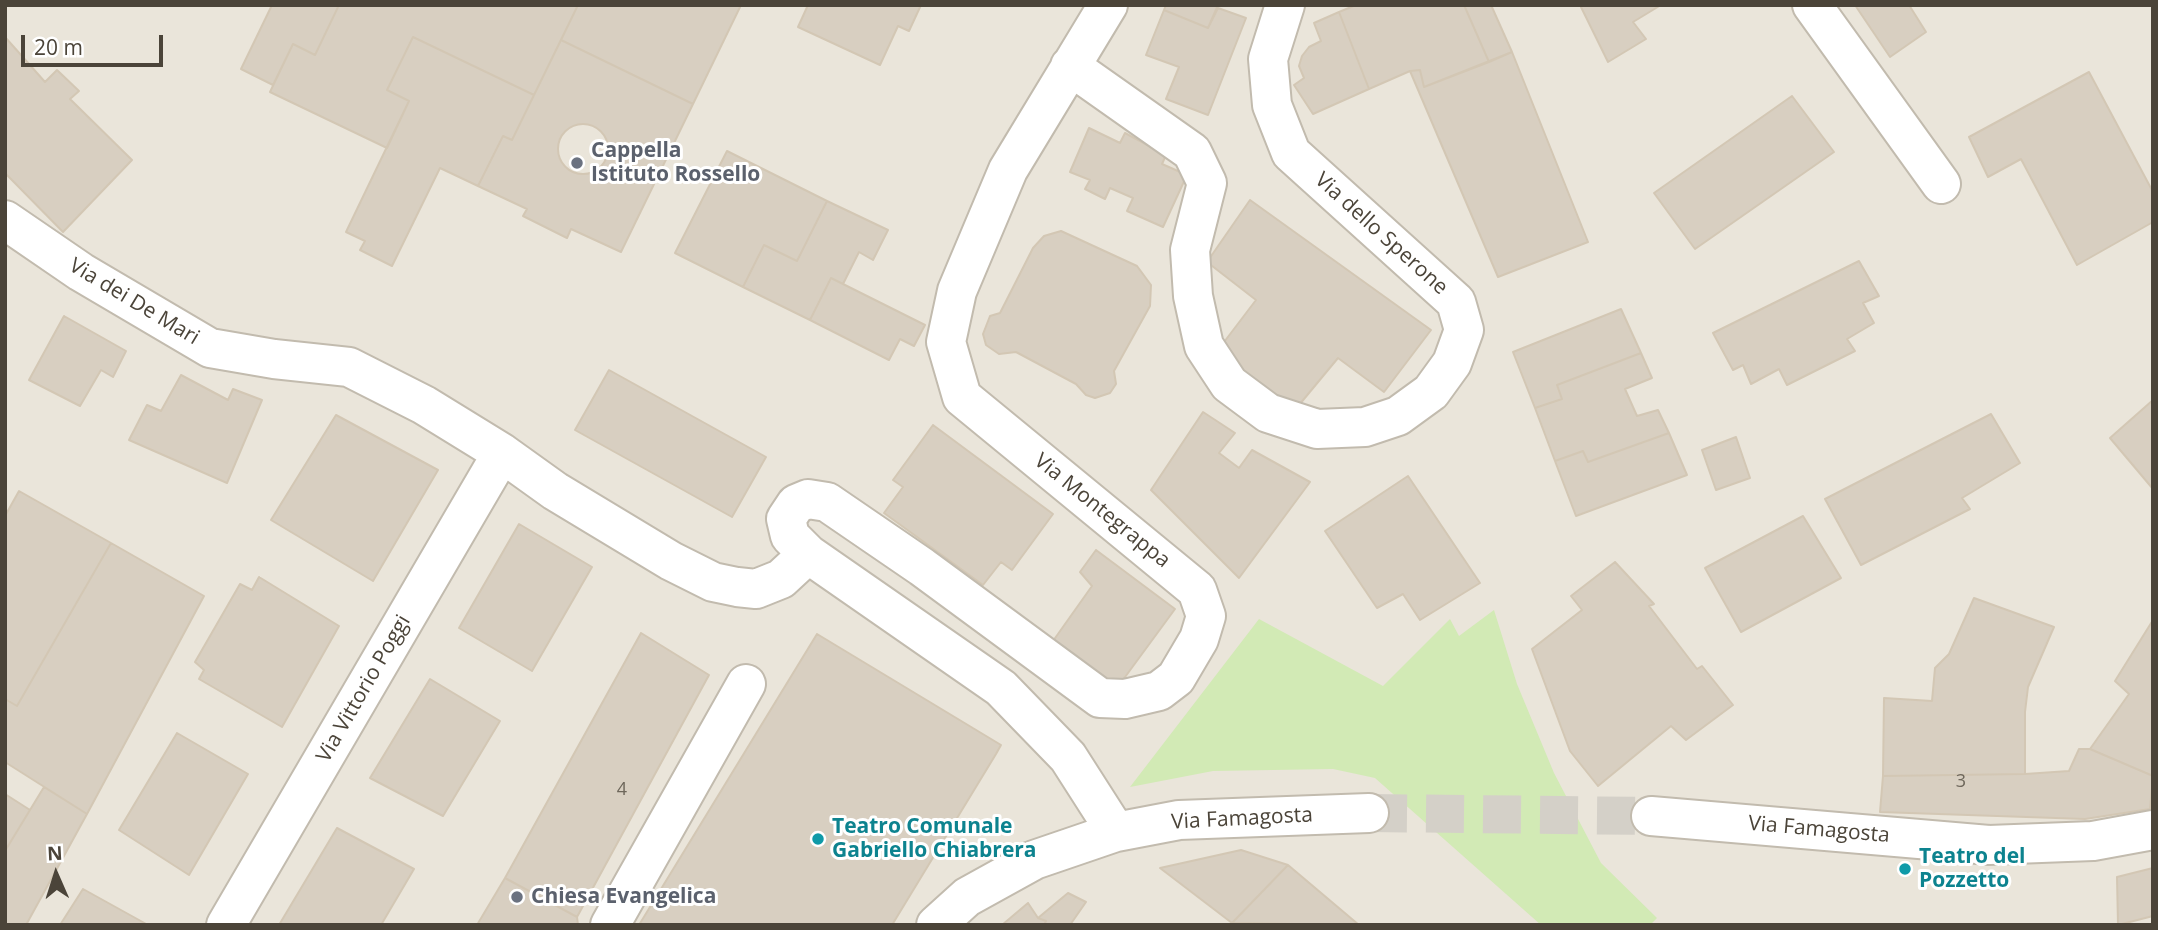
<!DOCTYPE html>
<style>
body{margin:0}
#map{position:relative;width:2158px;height:930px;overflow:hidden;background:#f6f3ec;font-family:"Open Sans",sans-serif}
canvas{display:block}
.frame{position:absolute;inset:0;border:7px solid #4b4439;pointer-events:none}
.north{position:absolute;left:21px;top:839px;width:70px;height:70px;-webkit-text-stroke:5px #fff;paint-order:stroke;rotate:357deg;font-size:19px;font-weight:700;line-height:28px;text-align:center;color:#4b4439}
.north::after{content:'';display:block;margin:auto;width:24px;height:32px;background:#4b4439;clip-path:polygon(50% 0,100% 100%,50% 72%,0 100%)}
.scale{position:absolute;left:21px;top:35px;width:142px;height:32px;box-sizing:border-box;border:4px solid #4b4439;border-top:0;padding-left:9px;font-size:21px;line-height:24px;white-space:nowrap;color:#4b4439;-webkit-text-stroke:5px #fff;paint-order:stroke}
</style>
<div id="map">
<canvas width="2158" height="930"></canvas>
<div class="frame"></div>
<div class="north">N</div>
<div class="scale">20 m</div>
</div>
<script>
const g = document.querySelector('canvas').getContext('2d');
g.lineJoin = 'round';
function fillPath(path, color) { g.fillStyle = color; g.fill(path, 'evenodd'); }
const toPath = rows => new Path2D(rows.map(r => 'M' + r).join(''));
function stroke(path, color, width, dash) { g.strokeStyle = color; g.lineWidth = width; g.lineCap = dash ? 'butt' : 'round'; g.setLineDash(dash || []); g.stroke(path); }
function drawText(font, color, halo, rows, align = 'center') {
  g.font = font + ' "Open Sans",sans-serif'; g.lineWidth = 6; g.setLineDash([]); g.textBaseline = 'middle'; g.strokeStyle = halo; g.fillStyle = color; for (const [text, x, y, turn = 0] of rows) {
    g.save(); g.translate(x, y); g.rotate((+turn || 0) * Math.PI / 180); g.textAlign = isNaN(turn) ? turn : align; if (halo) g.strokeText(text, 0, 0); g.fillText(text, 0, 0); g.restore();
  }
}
fillPath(toPath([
 [5,5,2153,5,2153,925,5,925]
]), '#eae5da');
fillPath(toPath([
 [1494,610,1517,684,1554,773,1601,863,1657,918,1650,925,1541,925,1375,778,1333,769,1213,771,1130,787,1259,619,1383,686,1450,619,1459,636]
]), '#d2eab5');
const building = toPath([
 [272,5,339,5,315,55,293,44,273,85,241,69,272,5],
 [339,5,578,5,534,95,413,37,387,90,409,101,387,148,270,92,293,44,315,55,339,5],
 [578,5,741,5,693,104,561,40,578,5],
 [808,5,921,5,909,31,898,26,880,65,798,27,808,5],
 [1166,5,1218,5,1208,28,1164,10,1166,5],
 [1356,5,1464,5,1489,62,1424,87,1420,70,1410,71,1369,89,1339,12,1356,5],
 [1464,5,1491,5,1512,52,1489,62,1464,5],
 [1580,5,1661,5,1633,22,1646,39,1608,62,1580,5],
 [1855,5,1909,5,1926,32,1890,57,1855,5],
 [1218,8,1246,18,1208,115,1166,99,1179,67,1146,55,1164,10,1208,28,1218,8],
 [1339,12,1369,89,1313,114,1294,85,1304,78,1299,66,1302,56,1309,47,1321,41,1314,23,1339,12],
 [5,37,45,82,57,70,79,91,70,99,132,160,63,232,5,173,5,37],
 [413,37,534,95,512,140,503,136,478,186,440,168,392,266,360,250,365,241,346,232,409,101,387,90,413,37],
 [561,40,693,104,621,252,571,229,567,238,523,216,527,209,478,186,503,136,512,140,561,40],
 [1512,52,1588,242,1498,277,1410,71,1420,70,1424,87,1512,52],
 [2089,72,2153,192,2153,222,2077,265,2021,159,1988,177,1969,137,2089,72],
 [1792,96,1834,152,1695,249,1654,193,1792,96],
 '558 149a25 25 0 1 1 50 0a25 25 0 1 1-50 0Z',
 [1089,128,1120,143,1125,133,1166,155,1162,164,1187,175,1163,227,1127,211,1133,198,1110,188,1105,199,1085,189,1090,180,1070,172,1089,128],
 [727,151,827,201,797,261,764,245,743,287,675,253,727,151],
 [1250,200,1431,330,1384,392,1338,358,1299,405,1264,393,1218,350,1256,300,1207,262,1250,200],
 [827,201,888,230,873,260,859,252,843,284,831,278,810,320,743,287,764,245,797,261,827,201],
 [1061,231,1137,266,1151,285,1150,306,1114,371,1116,384,1110,393,1095,398,1086,395,1076,384,1016,352,999,354,986,345,983,334,990,316,1000,313,1033,248,1044,236,1061,231],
 [1859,261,1879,296,1863,303,1874,323,1847,339,1855,351,1787,385,1779,369,1751,384,1743,365,1733,370,1713,333,1859,261],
 [831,278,925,325,914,346,900,339,889,360,810,320,831,278],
 [1621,309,1641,353,1557,385,1562,399,1535,408,1513,352,1621,309],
 [64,316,126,351,113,377,101,370,80,406,29,380,64,316],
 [1641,353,1652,378,1625,389,1637,416,1658,410,1669,433,1588,462,1583,451,1555,461,1535,408,1562,399,1557,385,1641,353],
 [609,370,766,457,732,517,575,430,609,370],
 [181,375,228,400,233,389,262,400,227,483,129,440,147,405,161,411,181,375],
 [2153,400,2153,489,2110,438,2153,400],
 [1203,412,1235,433,1219,453,1239,468,1252,450,1310,482,1239,578,1151,490,1203,412],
 [1991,414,2020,463,1962,498,1970,509,1861,565,1825,499,1991,414],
 [336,415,438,470,373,581,271,520,336,415],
 [933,425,1053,514,1012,570,1001,562,983,585,884,513,903,487,893,480,933,425],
 [1669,433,1687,475,1576,516,1555,461,1583,451,1588,462,1669,433],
 [1736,437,1750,478,1716,490,1702,450,1736,437],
 [1408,476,1480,583,1420,620,1403,594,1377,608,1325,531,1408,476],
 [19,491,111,543,17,706,5,699,5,516,19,491],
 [1803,516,1841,578,1741,632,1705,568,1803,516],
 [519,524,592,567,532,671,459,628,519,524],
 [111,543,204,596,87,814,5,762,5,699,17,706,111,543],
 [1096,550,1175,609,1117,688,1053,641,1092,586,1080,572,1096,550],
 [1615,562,1654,604,1649,606,1697,669,1702,666,1733,705,1686,740,1671,726,1598,786,1570,751,1532,649,1582,610,1571,596,1615,562],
 [259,577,339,626,282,727,199,679,204,670,195,662,240,584,252,590,259,577],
 [1974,598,2054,627,2028,687,2025,712,2025,774,1883,776,1884,698,1932,701,1935,668,1949,654,1974,598],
 [2153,620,2153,776,2090,749,2129,694,2115,681,2153,620],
 [641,633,709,675,577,917,505,878,641,633],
 [817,634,1001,745,996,754,892,925,639,925,817,634],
 [430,679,500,721,443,816,370,778,430,679],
 [177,733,248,774,189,875,119,830,177,733],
 [2079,749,2090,749,2153,776,2150,809,2085,819,1880,812,1883,776,2025,774,2069,771,2079,749],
 [44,787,87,814,26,925,5,925,5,851,44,787],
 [5,794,30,810,5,851,5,794],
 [337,828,414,869,381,925,279,925,337,828],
 [1241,850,1288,865,1232,923,1160,868,1241,850],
 [1288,865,1359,925,1232,923,1288,865],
 [2153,868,2153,916,2118,925,2117,877,2153,868],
 [505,878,577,917,578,925,477,925,505,878],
 [83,889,148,925,60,925,83,889],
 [1068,893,1086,902,1070,925,1044,925,1046,921,1038,918,1068,893],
 [1028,903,1038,918,1046,921,1044,925,1002,925,1028,903]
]);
fillPath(building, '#d8cfc1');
stroke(building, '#d3c7b4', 2);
stroke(toPath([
 [1369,813,1651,816]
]), '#d4d0c8', 38, [38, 19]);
const minor = toPath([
 [1108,5,1008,170,957,291,946,342,962,397,1197,590,1206,616,1199,639,1176,678,1159,691,1125,699,1100,698,922,567,827,502,808,499,796,504,786,519,790,536,808,554,1001,688,1068,757,1116,832],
 [1812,5,1941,184],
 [1070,66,1192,152,1207,183,1190,250,1193,296,1204,346,1229,384,1268,413,1317,429,1365,427,1398,416,1431,392,1452,363,1464,330,1456,302,1291,153,1272,105,1268,59,1285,5],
 [5,220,81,272,210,348,274,359,349,367,424,405,502,453,555,491,671,561,713,582,737,587,756,589,781,579,808,554],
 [1651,816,1989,845,2093,841,2153,830],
 [226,925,502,453],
 [610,925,746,684],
 [936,925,967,897,1034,860,1116,832,1179,820,1369,813]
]);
stroke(minor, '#c2bbae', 42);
stroke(minor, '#fff', 38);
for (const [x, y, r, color] of [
 [577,163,7,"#6b7280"],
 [818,839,7,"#0f9aa8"],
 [1905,869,7,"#0f9aa8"],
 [517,897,7,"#6b7280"]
]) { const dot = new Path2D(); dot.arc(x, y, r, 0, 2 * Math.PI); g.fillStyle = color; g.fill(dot); stroke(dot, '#fff', 2.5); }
drawText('18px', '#6e675b', null, [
 ["3",1961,782],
 ["4",622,790]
]);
drawText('bold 21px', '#5b616d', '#fff', [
 ["Cappella",591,151],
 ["Istituto Rossello",591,175],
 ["Chiesa Evangelica",531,897]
], 'left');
drawText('21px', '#4b4439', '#fff', [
 ["Via dello Sperone",1381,234,42],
 ["Via dei De Mari",134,302,31],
 ["Via Montegrappa",1102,511,39],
 ["Via Vittorio Poggi",364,689,-60],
 ["Via Famagosta",1242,819,-3],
 ["Via Famagosta",1819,830,5]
]);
drawText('bold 21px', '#0d838f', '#fff', [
 ["Teatro Comunale",832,827],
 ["Gabriello Chiabrera",832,851],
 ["Teatro del",1919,857],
 ["Pozzetto",1919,881]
], 'left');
</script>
